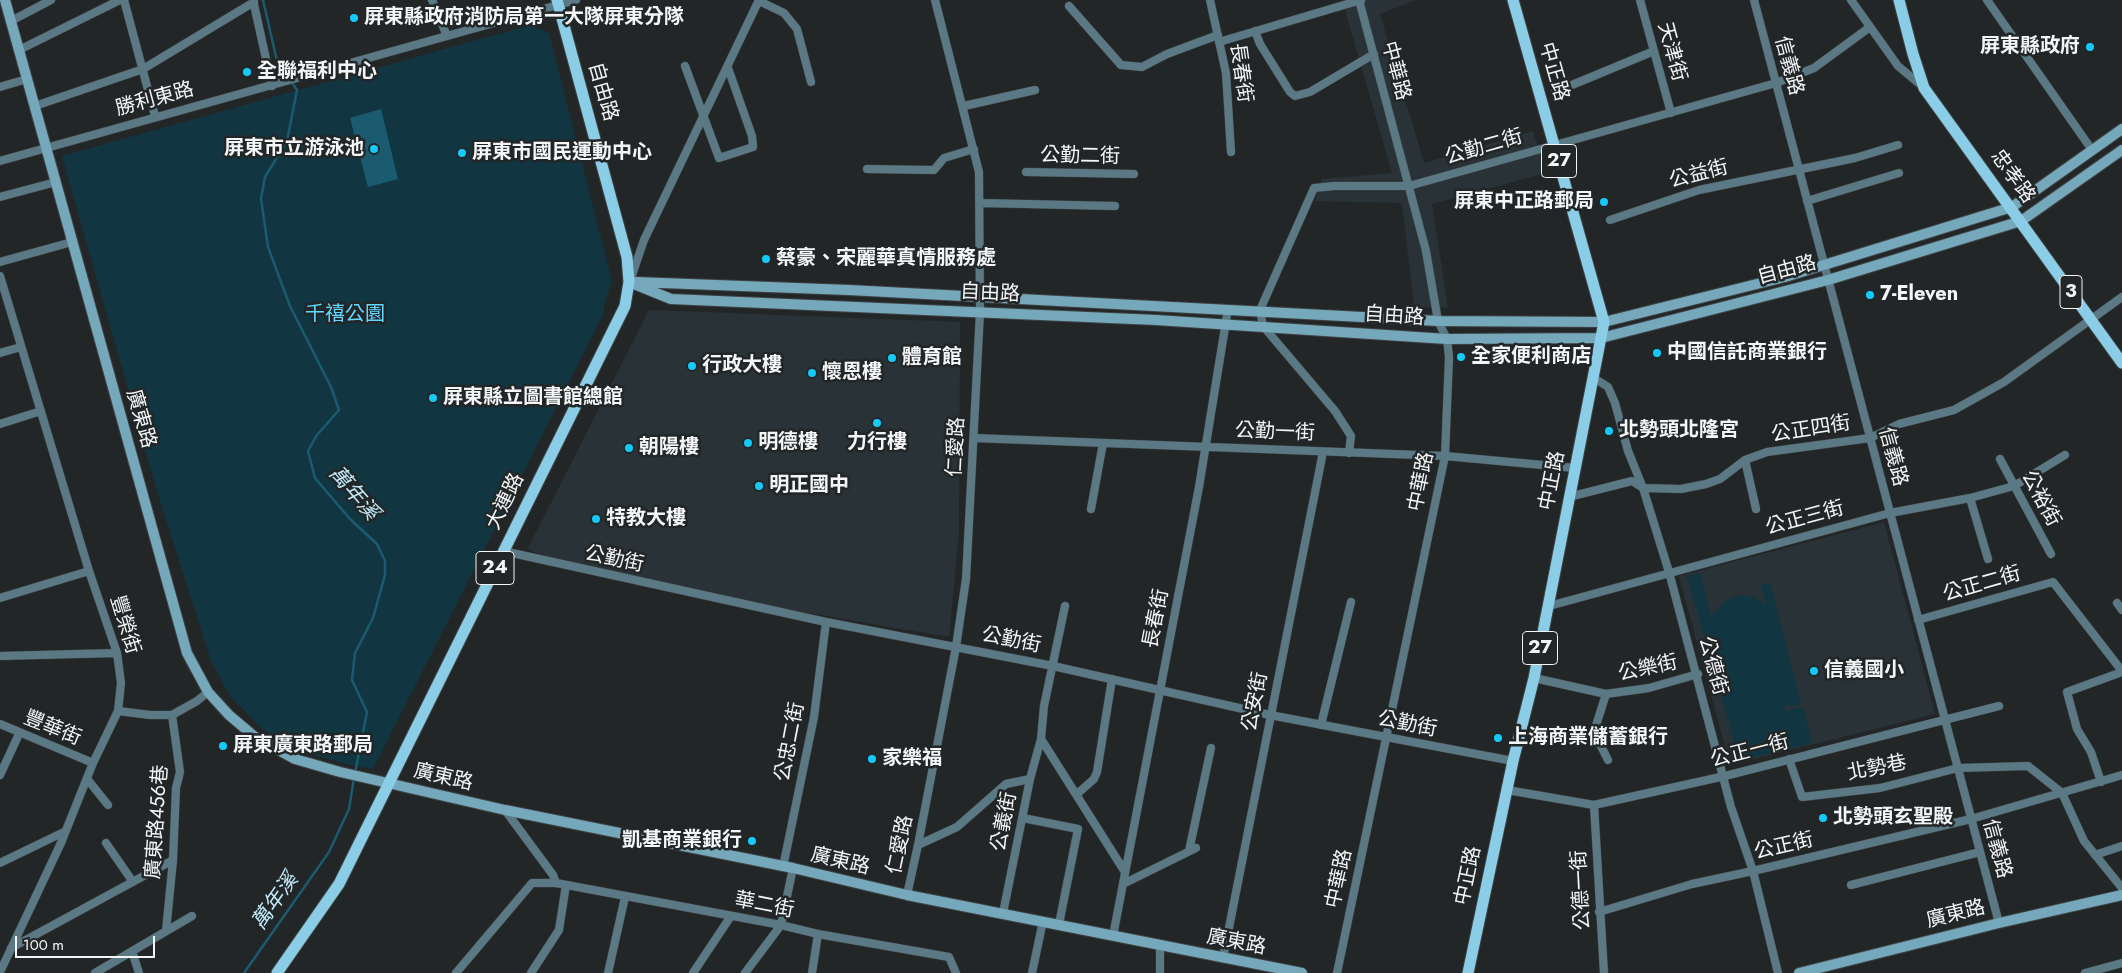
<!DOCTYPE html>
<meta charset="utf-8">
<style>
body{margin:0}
#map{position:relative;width:2122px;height:973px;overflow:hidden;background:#222627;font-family:Jost,sans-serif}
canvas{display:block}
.scale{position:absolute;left:15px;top:936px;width:140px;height:22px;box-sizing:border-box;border:2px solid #f3f5f6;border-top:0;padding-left:6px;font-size:15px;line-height:18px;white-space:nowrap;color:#f3f5f6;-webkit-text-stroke:4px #222627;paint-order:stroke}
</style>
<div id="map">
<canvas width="2122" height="973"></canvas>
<div class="scale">100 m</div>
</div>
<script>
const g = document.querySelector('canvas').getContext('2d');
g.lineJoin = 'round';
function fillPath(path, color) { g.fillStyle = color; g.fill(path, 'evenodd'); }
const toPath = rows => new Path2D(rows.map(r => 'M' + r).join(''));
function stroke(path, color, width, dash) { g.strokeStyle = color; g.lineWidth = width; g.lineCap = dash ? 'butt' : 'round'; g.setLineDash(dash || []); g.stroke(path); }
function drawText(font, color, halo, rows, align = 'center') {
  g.font = font + ' Jost,"Noto Sans TC",sans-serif'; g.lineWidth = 5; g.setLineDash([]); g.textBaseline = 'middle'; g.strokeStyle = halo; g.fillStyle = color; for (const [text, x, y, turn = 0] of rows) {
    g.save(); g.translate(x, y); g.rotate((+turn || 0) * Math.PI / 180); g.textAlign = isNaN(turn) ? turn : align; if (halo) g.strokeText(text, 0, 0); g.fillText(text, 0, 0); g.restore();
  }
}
fillPath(toPath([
 [1342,0,1416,0,1380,14,1424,163,1533,131,1546,173,1432,204,1448,308,1414,307,1402,203,1315,201,1322,179,1392,173],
 [649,310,960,322,959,532,949,637,733,600,633,578,536,553,528,548],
 [1884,522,1935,714,1730,765,1679,576]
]), '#293337');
fillPath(toPath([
 [531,25,549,33,612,281,605,302,603,315,373,769,355,766,305,753,281,743,262,729,230,696,211,661,157,491,62,156],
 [1700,573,1711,616,1725,601,1738,595,1753,597,1766,605,1761,585,1770,583,1801,704,1790,707,1789,702,1782,711,1803,707,1812,743,1748,759,1745,750,1737,752,1687,576]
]), '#113642');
fillPath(toPath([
 [381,109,398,179,368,187,350,118]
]), '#1b5b70');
stroke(toPath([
 [263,0,277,61,297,90,287,141,265,177,261,199,268,247,290,306,331,387,339,410,317,435,308,451,315,478,350,519,377,544,385,561,385,575,373,618,355,653,352,680,367,712,355,773],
 [244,973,329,852,349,809,354,778]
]), '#1b5b70', 2.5);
const street = toPath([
 [124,0,155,116],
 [253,0,272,86],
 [432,0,447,36],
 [1210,0,1226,73,1231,152],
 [1640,0,1671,113],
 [1754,0,1999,923],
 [1851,0,1898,66,1922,86],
 [1987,0,2092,150],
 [759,1,784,13,797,29,811,82],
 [1069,6,1121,65,1142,67,1167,54,1218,35],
 [11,21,51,0],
 [1255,31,1260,44,1290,92,1295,96,1310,92,1374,54],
 [1219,42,1361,0],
 [19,50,120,0],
 [685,66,719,158,753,147,752,136,728,68],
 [0,87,27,79],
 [1555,92,1654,51],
 [35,106,143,69,254,2],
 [964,106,1035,90],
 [0,161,576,0],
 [867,169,934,170,944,158,974,149],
 [1026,172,1134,174],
 [0,197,56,182],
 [1807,201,1899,173],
 [980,203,1115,206],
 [1610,220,1699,190,1855,158,1898,145],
 [0,262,72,242],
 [0,276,89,571,117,653,121,683,118,711,93,763,61,843,0,972],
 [631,278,644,240,759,0],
 [0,353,21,347],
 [1594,378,1608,387,1615,403,1628,451,1643,488,1669,572,1731,807,1753,871,1778,973],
 [0,424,41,411],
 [974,438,1445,456,1575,468],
 [1349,453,1351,436,1335,411,1263,326,1260,310,1314,188,1334,186,1409,186,1776,83,1814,68,1870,27],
 [2000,459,2051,554],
 [1745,460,1756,509],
 [1569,497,1632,481,1643,488,1681,489,1706,484,1720,479,1745,460,1767,452,1870,438,1899,424,1954,410,2004,382,2122,297],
 [1970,498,1988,559],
 [1091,509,1103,443],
 [503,551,826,622,1053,666,1270,715,1513,761],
 [0,598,89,571],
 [2117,603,2122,610],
 [1549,606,1890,513,1970,498,2014,486,2065,455],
 [1918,620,2053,582,2122,671],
 [0,656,117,653],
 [1534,678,1606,694,1649,688,1698,674],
 [1606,694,1594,732,1608,760],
 [118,711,150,715,172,715,197,701,208,692],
 [0,724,93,763],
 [1321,725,1351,602],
 [1041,739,1125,872],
 [1789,759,1802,797,1880,788,1958,768,2028,766,2062,793,2084,841,2122,888],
 [0,775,19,734],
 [88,780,108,805],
 [2101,782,2091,752,2077,729,2067,692,2122,672],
 [1507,790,1594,805,1725,776,1999,706],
 [1077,794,1094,779,1097,772,1112,679],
 [1594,805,1604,973],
 [505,810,553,875,556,883],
 [1023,818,1078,829,1059,924],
 [106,843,133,882],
 [918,845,957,827,1006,784,1030,779],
 [1189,851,1211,748],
 [2095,855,2122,846],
 [0,863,64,832],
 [783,867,814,717,826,622],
 [1123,884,1196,848],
 [1851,885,1980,852],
 [907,895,918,845,956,647,966,579,980,312,979,172,935,0],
 [1599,912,1692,884,1753,871,1971,819,2122,775],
 [1003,913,1030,779,1041,739,1044,706,1065,606],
 [166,931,173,860,176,788,180,772,172,715],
 [1113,936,1199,487,1228,309],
 [1160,946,1160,973],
 [11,948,173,860],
 [132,951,139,973],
 [1223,958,1323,452],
 [95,973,192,916],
 [456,973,532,883,556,883,781,925,818,934,949,957,956,973],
 [531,973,559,930,566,885],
 [608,973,625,897],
 [693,973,731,916],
 [745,973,781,925,793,868],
 [812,973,818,934],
 [1032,973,1043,921],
 [1337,973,1445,456,1449,357,1447,339,1438,321,1426,251,1359,0],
 [2085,973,2122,963]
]);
const secondary = toPath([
 [5,0,187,653,208,692,229,715,255,737,295,759,340,772,505,810,793,868,907,895,1302,973],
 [629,282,671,299,1156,320,1447,339,1601,338,1828,280,2021,221,2122,150],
 [635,282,849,290,1438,321,1604,322,1785,277,2012,207,2122,129],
 [1799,973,1999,923,2122,895]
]);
const primary = toPath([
 [1899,0,1913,54,1924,88,2122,363],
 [277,973,339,884,625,306,629,282,627,257,557,0],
 [1468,973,1513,761,1534,678,1604,322,1513,0]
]);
stroke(street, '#3f4344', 9);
stroke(secondary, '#3f4344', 12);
stroke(primary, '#3f4344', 13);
stroke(street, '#5a7984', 8);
stroke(secondary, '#76a8bb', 10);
stroke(primary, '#8bcde6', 11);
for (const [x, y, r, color] of [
 [354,18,5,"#13cafb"],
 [2090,47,5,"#13cafb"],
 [247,72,5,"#13cafb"],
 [374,149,5,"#13cafb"],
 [462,153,5,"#13cafb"],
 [1604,202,5,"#13cafb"],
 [766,259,5,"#13cafb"],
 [1870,295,5,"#13cafb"],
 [1657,353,5,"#13cafb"],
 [1461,357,5,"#13cafb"],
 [892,358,5,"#13cafb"],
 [692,366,5,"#13cafb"],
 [812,373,5,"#13cafb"],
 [433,398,5,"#13cafb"],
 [877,423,5,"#13cafb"],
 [1609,431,5,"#13cafb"],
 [748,443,5,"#13cafb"],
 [629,448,5,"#13cafb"],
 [759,486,5,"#13cafb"],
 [596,519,5,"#13cafb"],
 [1814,671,5,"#13cafb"],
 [1498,738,5,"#13cafb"],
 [223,746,5,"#13cafb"],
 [872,759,5,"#13cafb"],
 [1823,818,5,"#13cafb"],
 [752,841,5,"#13cafb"]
]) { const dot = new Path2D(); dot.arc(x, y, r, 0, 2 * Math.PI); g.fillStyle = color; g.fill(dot); stroke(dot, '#222627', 2); }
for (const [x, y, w] of [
 [1559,161,35],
 [2071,292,22],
 [495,568,38],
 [1540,648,35]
]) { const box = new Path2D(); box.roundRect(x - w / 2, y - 16.5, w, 33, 4); g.fillStyle = '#222627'; g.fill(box); stroke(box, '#f3f5f6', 1); }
drawText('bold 19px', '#f3f5f6', null, [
 ["27",1559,161],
 ["3",2071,292],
 ["24",495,568],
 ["27",1540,648]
]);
drawText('bold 20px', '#f3f5f6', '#222627', [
 ["屏東縣政府消防局第一大隊屏東分隊",364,18],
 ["屏東縣政府",2080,47,"right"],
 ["全聯福利中心",257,72],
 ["屏東市立游泳池",364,149,"right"],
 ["屏東市國民運動中心",472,153],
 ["屏東中正路郵局",1594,202,"right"],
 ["蔡豪、宋麗華真情服務處",776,259],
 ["7-Eleven",1880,295],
 ["中國信託商業銀行",1667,353],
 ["全家便利商店",1471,357],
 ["體育館",902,358],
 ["行政大樓",702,366],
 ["懷恩樓",822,373],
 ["屏東縣立圖書館總館",443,398],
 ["北勢頭北隆宮",1619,431],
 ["明德樓",758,443],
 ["力行樓",877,443,"center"],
 ["朝陽樓",639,448],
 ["明正國中",769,486],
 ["特教大樓",606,519],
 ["信義國小",1824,671],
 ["上海商業儲蓄銀行",1508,738],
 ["屏東廣東路郵局",233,746],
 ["家樂福",882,759],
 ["北勢頭玄聖殿",1833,818],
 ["凱基商業銀行",742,841,"right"]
], 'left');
drawText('20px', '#f3f5f6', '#222627', [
 ["天津街",1671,52,75],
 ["信義路",1788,66,75],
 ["中華路",1395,71,75],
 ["中正路",1553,72,74],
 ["長春街",1240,73,82],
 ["自由路",602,92,74],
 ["勝利東路",155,100,-15],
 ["公勤二街",1484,148,-16],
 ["公勤二街",1080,157,1],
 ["公益街",1699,175,-14],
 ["忠孝路",2012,177,54],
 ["自由路",1787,271,-15],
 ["自由路",990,294,3],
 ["自由路",1394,317,4],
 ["廣東路",140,419,74],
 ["公正四街",1811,430,-9],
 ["公勤一街",1275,433,2],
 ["仁愛路",957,447,-87],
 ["信義路",1892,457,75],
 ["中正路",1553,481,-79],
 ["中華路",1422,482,-79],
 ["公裕街",2040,499,62],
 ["大連路",506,502,-64],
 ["公正三街",1805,519,-15],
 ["公勤街",614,560,12],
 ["公正二街",1982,585,-16],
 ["長春街",1157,619,-79],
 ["豐榮街",124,625,73],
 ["公勤街",1011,641,11],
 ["公德街",1712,666,75],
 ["公樂街",1648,669,-12],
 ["公安街",1256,702,-79],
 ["公勤街",1407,725,11],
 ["豐華街",52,729,22],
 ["公忠二街",791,742,-79],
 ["公正一街",1750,752,-14],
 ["北勢巷",1877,769,-11],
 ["廣東路",443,778,13],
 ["廣東路456巷",158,822,-86],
 ["公義街",1005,822,-79],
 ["仁愛路",901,845,-78],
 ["公正街",1784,847,-13],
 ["信義路",1996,849,75],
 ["廣東路",840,862,13],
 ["中正路",1469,876,-78],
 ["中華路",1340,879,-78],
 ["公德一街",1582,890,-93],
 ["華二街",764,906,11],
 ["廣東路",1956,915,-14],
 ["廣東路",1236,943,11]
]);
drawText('20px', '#62d7ff', '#222627', [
 ["千禧公園",345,315]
]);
drawText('italic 21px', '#c0e9f9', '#222627', [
 ["萬年溪",353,494,49],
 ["萬年溪",276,902,-55]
]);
</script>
